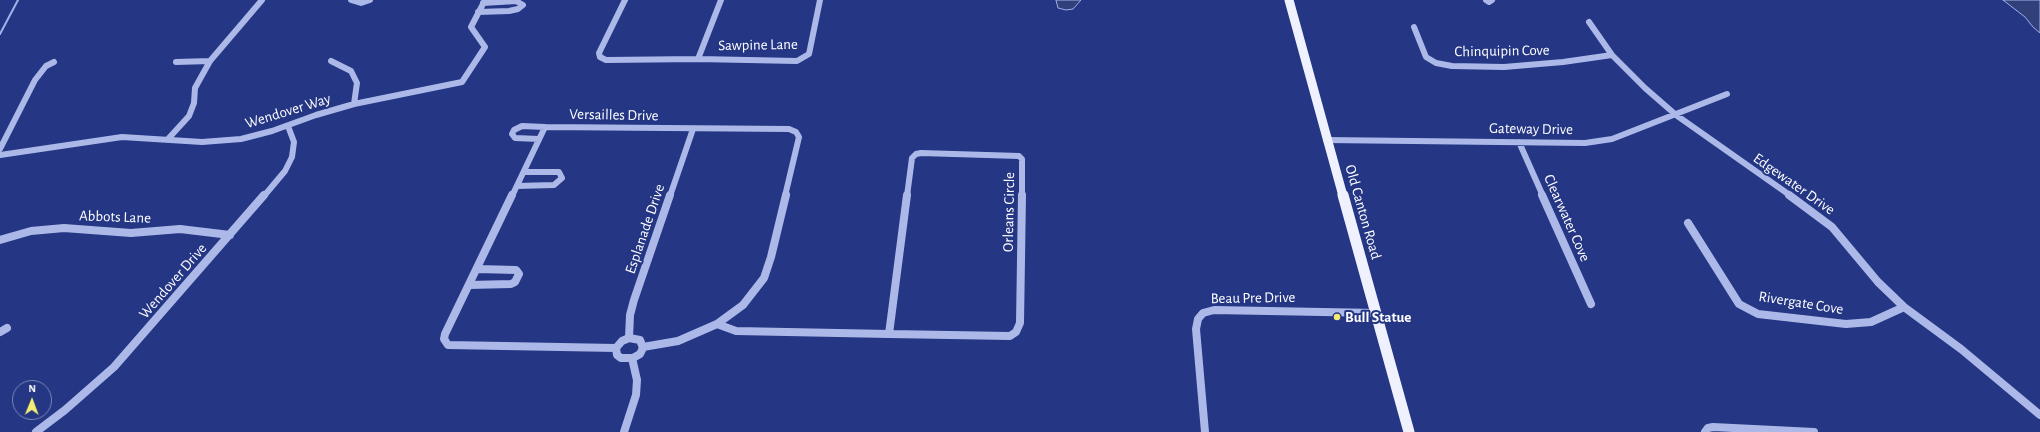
<!DOCTYPE html>
<style>
body{margin:0}
#map{position:relative;width:2040px;height:432px;overflow:hidden;background:#243684;font-family:"Alegreya Sans",sans-serif}
canvas{display:block}
.north{position:absolute;left:12px;top:380px;width:40px;height:40px;box-sizing:border-box;background:#243684;border:1px solid #7c86b5;border-radius:50%;rotate:1deg;font-size:11px;font-weight:700;line-height:16px;text-align:center;color:#fff}
.north::after{content:'';display:block;margin:auto;width:14px;height:18px;background:#f3ec70;clip-path:polygon(50% 0,100% 100%,50% 72%,0 100%)}
</style>
<div id="map">
<canvas width="2040" height="432"></canvas>
<div class="north">N</div>
</div>
<script>
const g = document.querySelector('canvas').getContext('2d');
g.lineJoin = 'round';
function fillPath(path, color) { g.fillStyle = color; g.fill(path, 'evenodd'); }
const toPath = rows => new Path2D(rows.map(r => 'M' + r).join(''));
function stroke(path, color, width, dash) { g.strokeStyle = color; g.lineWidth = width; g.lineCap = dash ? 'butt' : 'round'; g.setLineDash(dash || []); g.stroke(path); }
function drawText(font, color, halo, rows, align = 'center') {
  g.font = font + ' "Alegreya Sans",sans-serif'; g.lineWidth = 4; g.setLineDash([]); g.textBaseline = 'middle'; g.strokeStyle = halo; g.fillStyle = color; for (const [text, x, y, turn = 0] of rows) {
    g.save(); g.translate(x, y); g.rotate((+turn || 0) * Math.PI / 180); g.textAlign = isNaN(turn) ? turn : align; if (halo) g.strokeText(text, 0, 0); g.fillText(text, 0, 0); g.restore();
  }
}
const water = toPath([
 [1056,0,1081,0,1073,9,1066,10,1058,8,1056,0],
 [2003,0,2040,0,2040,33,2033,27,2025,17,2003,0]
]);
fillPath(water, '#32407a');
stroke(water, '#a1b1e9', 1);
stroke(toPath([
 [0,34,18,0]
]), '#a1b1e9', 2);
stroke(toPath([
 [351,0,361,3,370,0],
 [625,0,599,53,600,57,606,60,698,59,797,61,809,54,820,0],
 [1486,0,1489,2,1492,0],
 [478,12,509,11,518,9,523,5,516,1,483,3],
 [1589,22,1612,55,1645,88,1676,115,1791,196],
 [1414,27,1426,57,1436,63,1452,66,1504,67,1563,62,1612,55],
 [698,59,721,0],
 [331,61,351,71,357,83,354,104],
 [176,62,210,61],
 [168,139,189,116,194,103,195,88,210,61,262,0],
 [539,139,515,138,512,134,514,130,522,126,545,127],
 [1326,140,1585,143,1612,139,1727,94],
 [1519,142,1543,196],
 [0,149,35,80,46,66,54,62],
 [0,155,122,137,202,142,241,139,272,131,316,115,354,104,462,82,485,47,471,27,485,0],
 [517,186,554,185,562,178,559,172,524,172],
 [264,196,285,171,292,157,294,142,288,126],
 [512,196,545,127,789,129,796,132,799,137,785,196],
 [670,196,693,129],
 [907,196,912,158,916,154,921,153,1019,156,1022,159,1022,196]
]), '#acb9e8', 6);
stroke(toPath([
 [512,195,445,334,444,339,448,345,616,348],
 [1542,195,1591,304],
 [1789,195,1832,227,1878,282,1904,307,1961,349,2040,415],
 [1688,223,1739,304,1758,314,1846,324,1871,322,1904,307],
 [0,240,31,231,64,228,131,233,180,229,230,235],
 [469,285,511,284,515,282,519,274,516,270,477,269],
 [717,324,736,331,889,334],
 [0,332,7,328],
 [889,334,1010,336,1016,332,1020,323,1022,195],
 [889,334,907,195],
 [629,338,630,315,634,300,670,195],
 [629,338,640,340,643,348,640,354,633,358,621,358,617,355,616,348,622,341,629,338],
 [643,347,678,341,717,324,743,305,764,278,771,257,786,195],
 [36,432,65,410,114,367,264,195],
 [624,432,636,395,637,380,632,358],
 [1205,432,1196,329,1198,319,1203,313,1214,310,1376,313],
 [1705,432,1708,428,1713,427,1814,432]
]), '#acb9e8', 8);
stroke(toPath([
 [1289,0,1343,196]
]), '#eff1fe', 9);
stroke(toPath([
 [1343,195,1409,432]
]), '#eff1fe', 11);
for (const [x, y, r, color] of [
 [1337,317,4,"#f3ec70"]
]) { const dot = new Path2D(); dot.arc(x, y, r, 0, 2 * Math.PI); g.fillStyle = color; g.fill(dot); stroke(dot, '#243684', 1.5); }
drawText('15px', '#fff', '#243684', [
 ["Sawpine Lane",758,45,-1],
 ["Chinquipin Cove",1502,51,-1],
 ["Wendover Way",288,111,-17],
 ["Versailles Drive",614,115,1],
 ["Gateway Drive",1531,129,1],
 ["Edgewater Drive",1794,184,35],
 ["Orleans Circle",1009,212,-89],
 ["Old Canton Road",1363,212,74],
 ["Abbots Lane",115,217,2],
 ["Clearwater Cove",1567,218,66],
 ["Esplanade Drive",645,229,-71],
 ["Wendover Drive",173,281,-49],
 ["Beau Pre Drive",1253,298,-1],
 ["Rivergate Cove",1801,303,9]
]);
drawText('bold 15px', '#fff', '#243684', [
 ["Bull Statue",1345,317]
], 'left');
</script>
